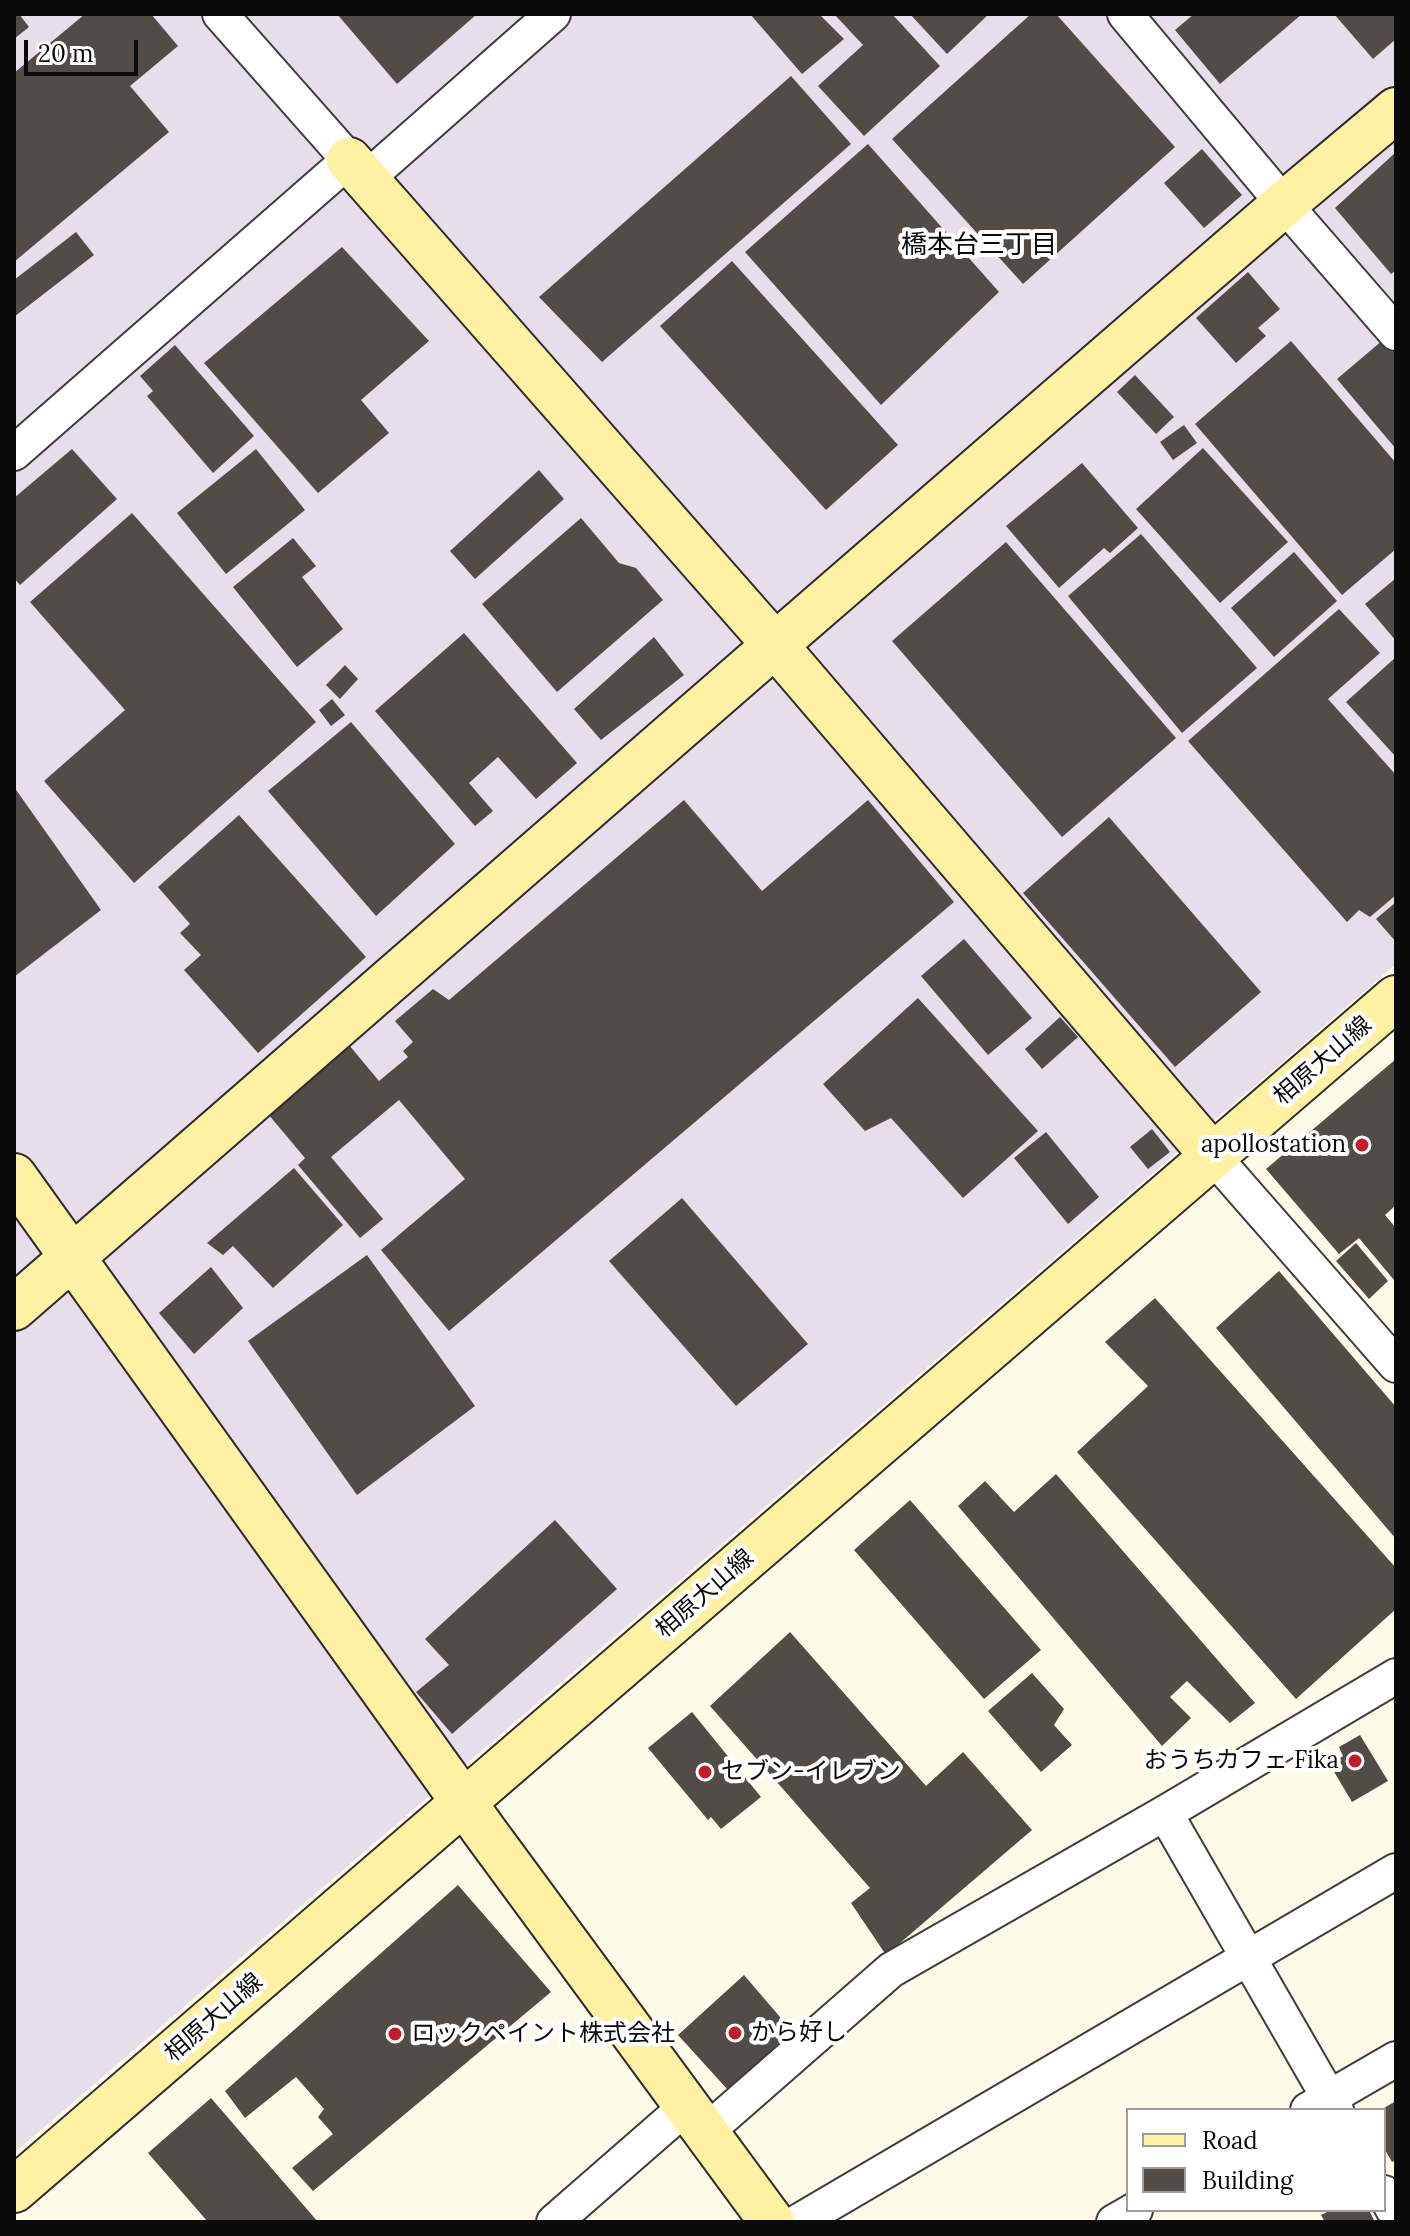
<!DOCTYPE html>
<meta charset="utf-8">
<style>
body{margin:0}
#map{position:relative;width:1410px;height:2236px;overflow:hidden;background:#fff9e8;font-family:Lora,serif}
canvas{display:block}
.frame{position:absolute;inset:0;border:16px solid #0a0a0a;pointer-events:none}
.legend{position:absolute;left:1126px;top:2108px;width:260px;height:104px;box-sizing:border-box;background:#fff;border:2px solid #9d9d9d;margin:0;padding:10px 14px;list-style:none;font-size:24px;color:#0a0a0a}
.legend li{display:flex;align-items:center;gap:16px;height:40px}
.legend b{width:40px;border:2px solid #9d9d9d}
.scale{position:absolute;left:24px;top:40px;width:114px;height:36px;box-sizing:border-box;border:4px solid #0a0a0a;border-top:0;padding-left:10px;font-size:24px;line-height:28px;white-space:nowrap;color:#0a0a0a;-webkit-text-stroke:6px #fff;paint-order:stroke}
</style>
<div id="map">
<canvas width="1410" height="2236"></canvas>
<div class="frame"></div>
<ul class="legend">
<li><b style="height:10px;background:#fff1a3"></b>Road</li>
<li><b style="height:22px;background:#534b46"></b>Building</li>
</ul>
<div class="scale">20 m</div>
</div>
<script>
const g = document.querySelector('canvas').getContext('2d');
g.lineJoin = 'round';
function fillPath(path, color) { g.fillStyle = color; g.fill(path, 'evenodd'); }
const toPath = rows => new Path2D(rows.map(r => 'M' + r).join(''));
function stroke(path, color, width, dash) { g.strokeStyle = color; g.lineWidth = width; g.lineCap = dash ? 'butt' : 'round'; g.setLineDash(dash || []); g.stroke(path); }
function drawText(font, color, halo, rows, align = 'center') {
  g.font = font + ' Lora,"Noto Sans JP",serif'; g.lineWidth = 8; g.setLineDash([]); g.textBaseline = 'middle'; g.strokeStyle = halo; g.fillStyle = color; for (const [text, x, y, turn = 0] of rows) {
    g.save(); g.translate(x, y); g.rotate((+turn || 0) * Math.PI / 180); g.textAlign = isNaN(turn) ? turn : align; if (halo) g.strokeText(text, 0, 0); g.fillText(text, 0, 0); g.restore();
  }
}
fillPath(toPath([
 [14,14,1396,14,1396,964,14,2153]
]), '#e8ddea');
fillPath(toPath([
 [14,14,19,14,29,27,14,39],
 [85,14,151,14,178,46,130,86,169,132,14,262,14,73],
 [337,14,477,14,397,84],
 [750,14,819,14,844,39,802,74],
 [834,14,892,14,940,66,864,136,818,86,863,45],
 [910,14,989,14,947,54],
 [1031,14,1056,14,1175,147,1023,284,892,139],
 [1194,14,1302,14,1220,84,1175,30],
 [1334,14,1396,14,1396,39,1373,59],
 [791,76,851,144,602,362,539,297],
 [868,144,999,292,881,405,745,252],
 [1202,149,1242,195,1204,228,1164,183],
 [1396,152,1396,270,1391,274,1335,208],
 [76,232,94,255,14,317,14,280],
 [342,247,429,341,361,400,389,433,318,493,204,363],
 [732,261,898,445,826,510,660,326],
 [1248,272,1280,309,1258,328,1266,336,1236,363,1196,318],
 [1390,334,1396,341,1396,449,1337,379],
 [1291,341,1396,463,1396,549,1342,595,1195,424],
 [175,345,254,436,213,473,147,396,153,391,140,376],
 [1135,375,1174,417,1156,434,1117,392],
 [1184,425,1197,443,1173,460,1160,442],
 [1203,448,1288,542,1220,603,1136,509],
 [72,449,117,499,20,585,14,578,14,498],
 [256,449,305,510,226,574,177,513],
 [1082,463,1138,528,1110,553,1104,548,1059,588,1006,526],
 [539,470,564,499,475,579,450,551],
 [132,513,316,722,134,883,44,781,125,710,30,602],
 [581,518,619,563,636,568,663,600,557,692,482,604],
 [1141,534,1257,668,1182,733,1068,596],
 [293,538,316,566,302,577,343,629,297,667,233,587],
 [1006,542,1176,738,1062,837,892,641],
 [1294,552,1337,601,1274,657,1231,608],
 [1396,578,1396,641,1365,604],
 [1339,609,1380,653,1328,699,1396,775,1396,895,1370,917,1359,910,1347,922,1188,741],
 [464,633,577,763,536,799,498,757,469,783,493,811,475,826,375,711],
 [654,637,684,675,601,740,574,709],
 [1396,657,1396,757,1346,702],
 [345,665,358,679,340,699,326,685],
 [332,699,345,715,331,726,319,710],
 [351,722,455,844,376,916,268,791],
 [14,787,101,910,14,977],
 [684,800,762,891,868,800,954,902,449,1331,381,1250,465,1179,399,1100,331,1157,383,1219,360,1238,298,1165,305,1158,268,1114,349,1045,379,1081,408,1057,403,1051,413,1042,395,1021,433,989,449,1000],
 [239,815,366,957,258,1053,184,970,201,955,180,933,190,924,158,887],
 [1109,817,1261,992,1175,1067,1023,893],
 [1396,902,1396,942,1376,919],
 [964,939,1032,1018,988,1055,921,976],
 [918,998,1038,1131,963,1198,891,1118,865,1131,823,1084],
 [1060,1017,1078,1037,1042,1069,1025,1049],
 [1396,1059,1396,1205,1385,1215,1396,1228,1396,1278,1394,1280,1359,1238,1339,1254,1266,1169],
 [1152,1129,1170,1152,1148,1169,1130,1147],
 [1046,1132,1099,1197,1068,1224,1014,1158],
 [294,1168,343,1225,273,1288,233,1246,223,1255,207,1243],
 [682,1198,808,1344,736,1406,609,1261],
 [1356,1243,1388,1281,1369,1299,1336,1261],
 [367,1255,475,1406,357,1495,248,1341],
 [211,1267,243,1308,194,1354,159,1313],
 [1279,1271,1396,1407,1396,1539,1216,1328],
 [1155,1298,1396,1568,1396,1609,1296,1699,1077,1452,1148,1386,1105,1342],
 [1056,1474,1255,1703,1230,1723,1187,1681,1170,1697,1191,1718,1162,1746,958,1506,985,1481,1014,1512],
 [910,1500,1041,1650,984,1699,854,1550],
 [555,1520,617,1589,452,1734,416,1692,449,1665,425,1639],
 [790,1632,926,1786,963,1752,1032,1830,886,1955,851,1903,870,1888,710,1706],
 [1032,1673,1064,1709,1054,1725,1072,1745,1041,1772,988,1711],
 [692,1712,761,1797,721,1829,711,1817,708,1820,648,1748],
 [1360,1735,1388,1781,1352,1802,1330,1765,1343,1756,1339,1747],
 [458,1885,551,1992,313,2191,292,2168,333,2134,318,2117,324,2109,296,2077,245,2118,225,2091],
 [744,1975,792,2031,728,2090,678,2035],
 [211,2098,318,2222,208,2222,148,2153],
 [1396,2101,1396,2160,1392,2162,1384,2148,1384,2108],
 [1331,2210,1369,2210,1375,2222,1325,2222,1321,2215]
]), '#534b46');
const street = toPath([
 [1125,14,1284,204,1396,333],
 [366,179,553,14],
 [14,453,349,160,220,14],
 [1212,1155,1396,1365],
 [1165,1813,1336,2110],
 [1308,2110,1396,2059],
 [707,2131,891,1970,1165,1813,1396,1676],
 [1384,2193,1396,2214],
 [554,2222,687,2106],
 [798,2222,1396,1871],
 [1114,2222,1135,2210]
]);
const secondary = toPath([
 [349,160,775,645,1212,1155],
 [14,1176,485,1832,772,2222],
 [14,1308,775,645,1284,204,1396,110],
 [14,2190,1396,998]
]);
stroke(street, '#3d3d3d', 38);
stroke(secondary, '#2c2c2c', 48);
stroke(street, '#fff', 34);
stroke(secondary, '#fff1a3', 44);
for (const [x, y, r, color] of [
 [1362,1145,8,"#c01d2c"],
 [1355,1761,8,"#c01d2c"],
 [705,1772,8,"#c01d2c"],
 [735,2033,8,"#c01d2c"],
 [395,2034,8,"#c01d2c"]
]) { const dot = new Path2D(); dot.arc(x, y, r, 0, 2 * Math.PI); g.fillStyle = color; g.fill(dot); stroke(dot, '#fff', 3); }
drawText('24px', '#0a0a0a', '#fff', [
 ["相原大山線",1323,1061,-41],
 ["相原大山線",705,1594,-41],
 ["相原大山線",214,2018,-41]
]);
drawText('24px', '#0a0a0a', '#fff', [
 ["apollostation",1346,1145,"right"],
 ["おうちカフェ Fika",1339,1761,"right"],
 ["セブン-イレブン",721,1772],
 ["から好し",751,2033],
 ["ロックペイント株式会社",411,2034]
], 'left');
drawText('26px', '#0a0a0a', '#fff', [
 ["橋本台三丁目",979,246]
]);
</script>
